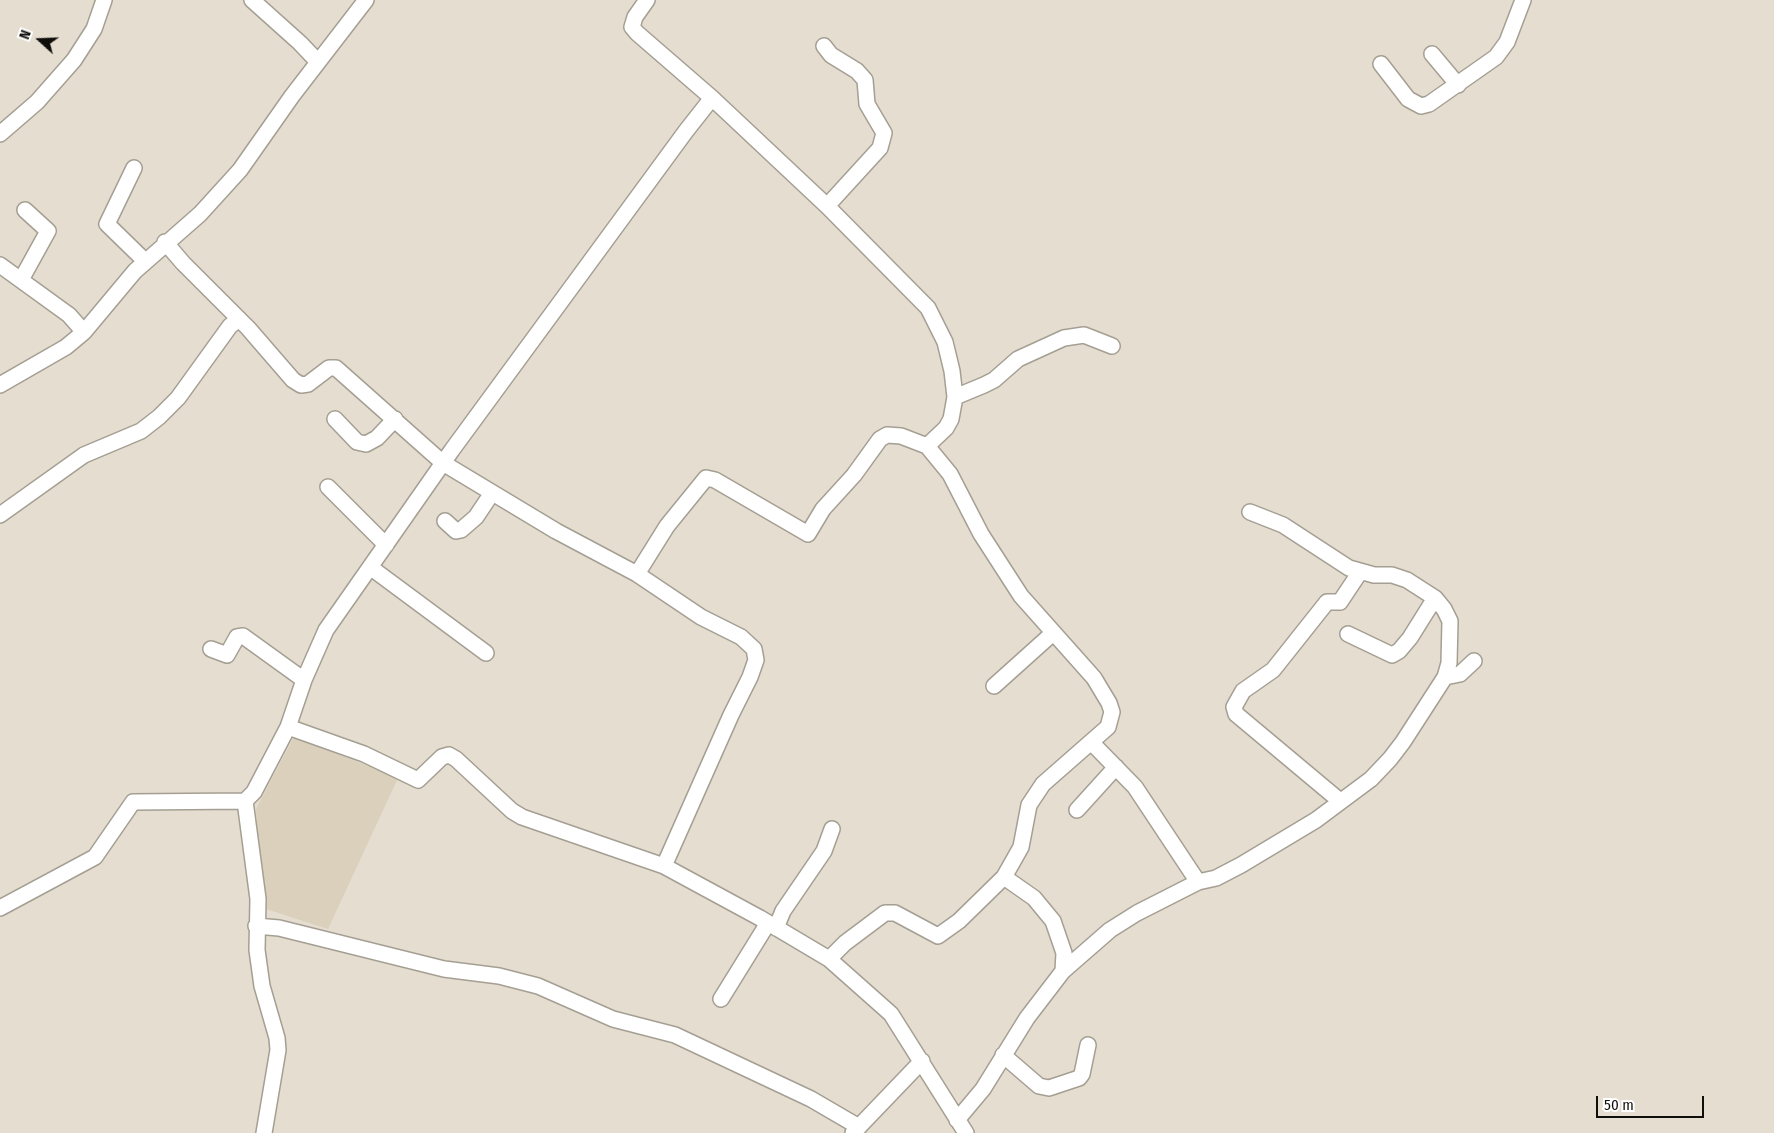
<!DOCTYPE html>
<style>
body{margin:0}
#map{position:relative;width:1774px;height:1133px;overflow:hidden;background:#e4ddd0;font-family:"Fira Sans Condensed",sans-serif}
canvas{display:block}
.north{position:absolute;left:15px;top:15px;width:50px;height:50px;-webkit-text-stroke:4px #fff;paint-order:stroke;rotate:290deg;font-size:14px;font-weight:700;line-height:20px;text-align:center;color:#100e0a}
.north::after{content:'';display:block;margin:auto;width:18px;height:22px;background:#100e0a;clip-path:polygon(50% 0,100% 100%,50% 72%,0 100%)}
.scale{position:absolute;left:1596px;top:1096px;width:108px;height:22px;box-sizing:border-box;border:2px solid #100e0a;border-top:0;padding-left:6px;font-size:15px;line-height:18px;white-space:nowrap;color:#100e0a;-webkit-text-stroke:4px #fff;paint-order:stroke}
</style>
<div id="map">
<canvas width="1774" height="1133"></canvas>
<div class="north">N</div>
<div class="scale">50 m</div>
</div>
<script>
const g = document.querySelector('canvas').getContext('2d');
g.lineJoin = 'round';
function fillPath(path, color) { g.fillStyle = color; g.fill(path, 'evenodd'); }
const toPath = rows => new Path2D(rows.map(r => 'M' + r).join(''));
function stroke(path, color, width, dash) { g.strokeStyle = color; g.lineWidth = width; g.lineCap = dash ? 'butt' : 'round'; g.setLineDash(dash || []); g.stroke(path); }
fillPath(toPath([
 [294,737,398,778,328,929,263,908,256,809]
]), '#dad0bc');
const minor = toPath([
 [252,0,300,43,318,62],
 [647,0,635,17,632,27,637,33,712,98,827,206,928,308,945,342,952,371,955,397,951,419,946,428,927,446],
 [824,46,831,55,857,71,865,80,867,104,884,133,880,148,827,206],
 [1432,54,1458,85],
 [1381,64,1408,99,1421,106,1429,104,1496,57,1507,42,1523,0],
 [0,134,37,102,74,60,94,29,104,0],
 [134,168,107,224,145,261],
 [165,242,183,263,248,328,293,380,301,385,308,384,329,368,336,368,443,463,556,531,637,574,701,617,741,637,754,649,756,660,750,677,731,715,664,866],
 [0,265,69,315,84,332],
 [21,280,48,231,25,210],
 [0,385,66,347,84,332,135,271,200,214,240,170,292,96,366,0],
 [955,397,984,385,994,380,1018,359,1064,338,1084,335,1112,346],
 [335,419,357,442,366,444,377,438,395,419],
 [328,487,386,545],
 [0,515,84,455,141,431,159,417,178,398,230,326,239,319],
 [445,521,456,531,461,530,476,517,492,493],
 [370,567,486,653],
 [637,574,667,526,706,478,715,480,808,534,823,509,854,475,880,439,887,435,901,436,927,446,950,474,981,534,1021,596,1094,678,1109,703,1112,712,1108,727,1043,784,1029,805,1021,847,1012,863,1004,877,959,921,938,936,895,913,885,913,845,943,829,959],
 [1348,634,1392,655,1399,651,1410,638,1435,598],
 [211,649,227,655,237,637,243,636,304,680],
 [1445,677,1460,674,1474,661],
 [994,686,1053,633],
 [288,727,304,680,326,630,452,450,686,131,712,98],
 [1092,743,1135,787,1198,882],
 [245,801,258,899,257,950,262,986,277,1038,278,1050,264,1133],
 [1340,801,1236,714,1234,707,1243,691,1273,670,1327,602,1340,602,1360,572],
 [1077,810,1116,767],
 [1004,877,1034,898,1053,921,1064,953,1063,971],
 [0,908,95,857,133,802,245,801,254,792,288,727,364,754,418,780,442,757,449,755,456,759,512,811,522,817,664,866,760,918,829,959,891,1014,966,1133],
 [256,926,279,928,444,969,499,976,538,986,613,1019,675,1035,811,1099,859,1127],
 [776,928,783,911,824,851,832,829],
 [721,999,768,923],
 [1003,1055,1039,1086,1049,1088,1079,1078,1082,1074,1088,1045],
 [957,1120,983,1089,1027,1018,1063,971,1110,930,1137,913,1198,882,1216,878,1241,865,1316,820,1371,779,1390,759,1403,742,1445,677,1449,663,1450,621,1444,609,1435,598,1407,580,1392,575,1374,575,1349,568,1283,525,1250,512],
 [853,1133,922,1061]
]);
stroke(minor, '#a59f93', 18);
stroke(minor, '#fff', 15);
</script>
